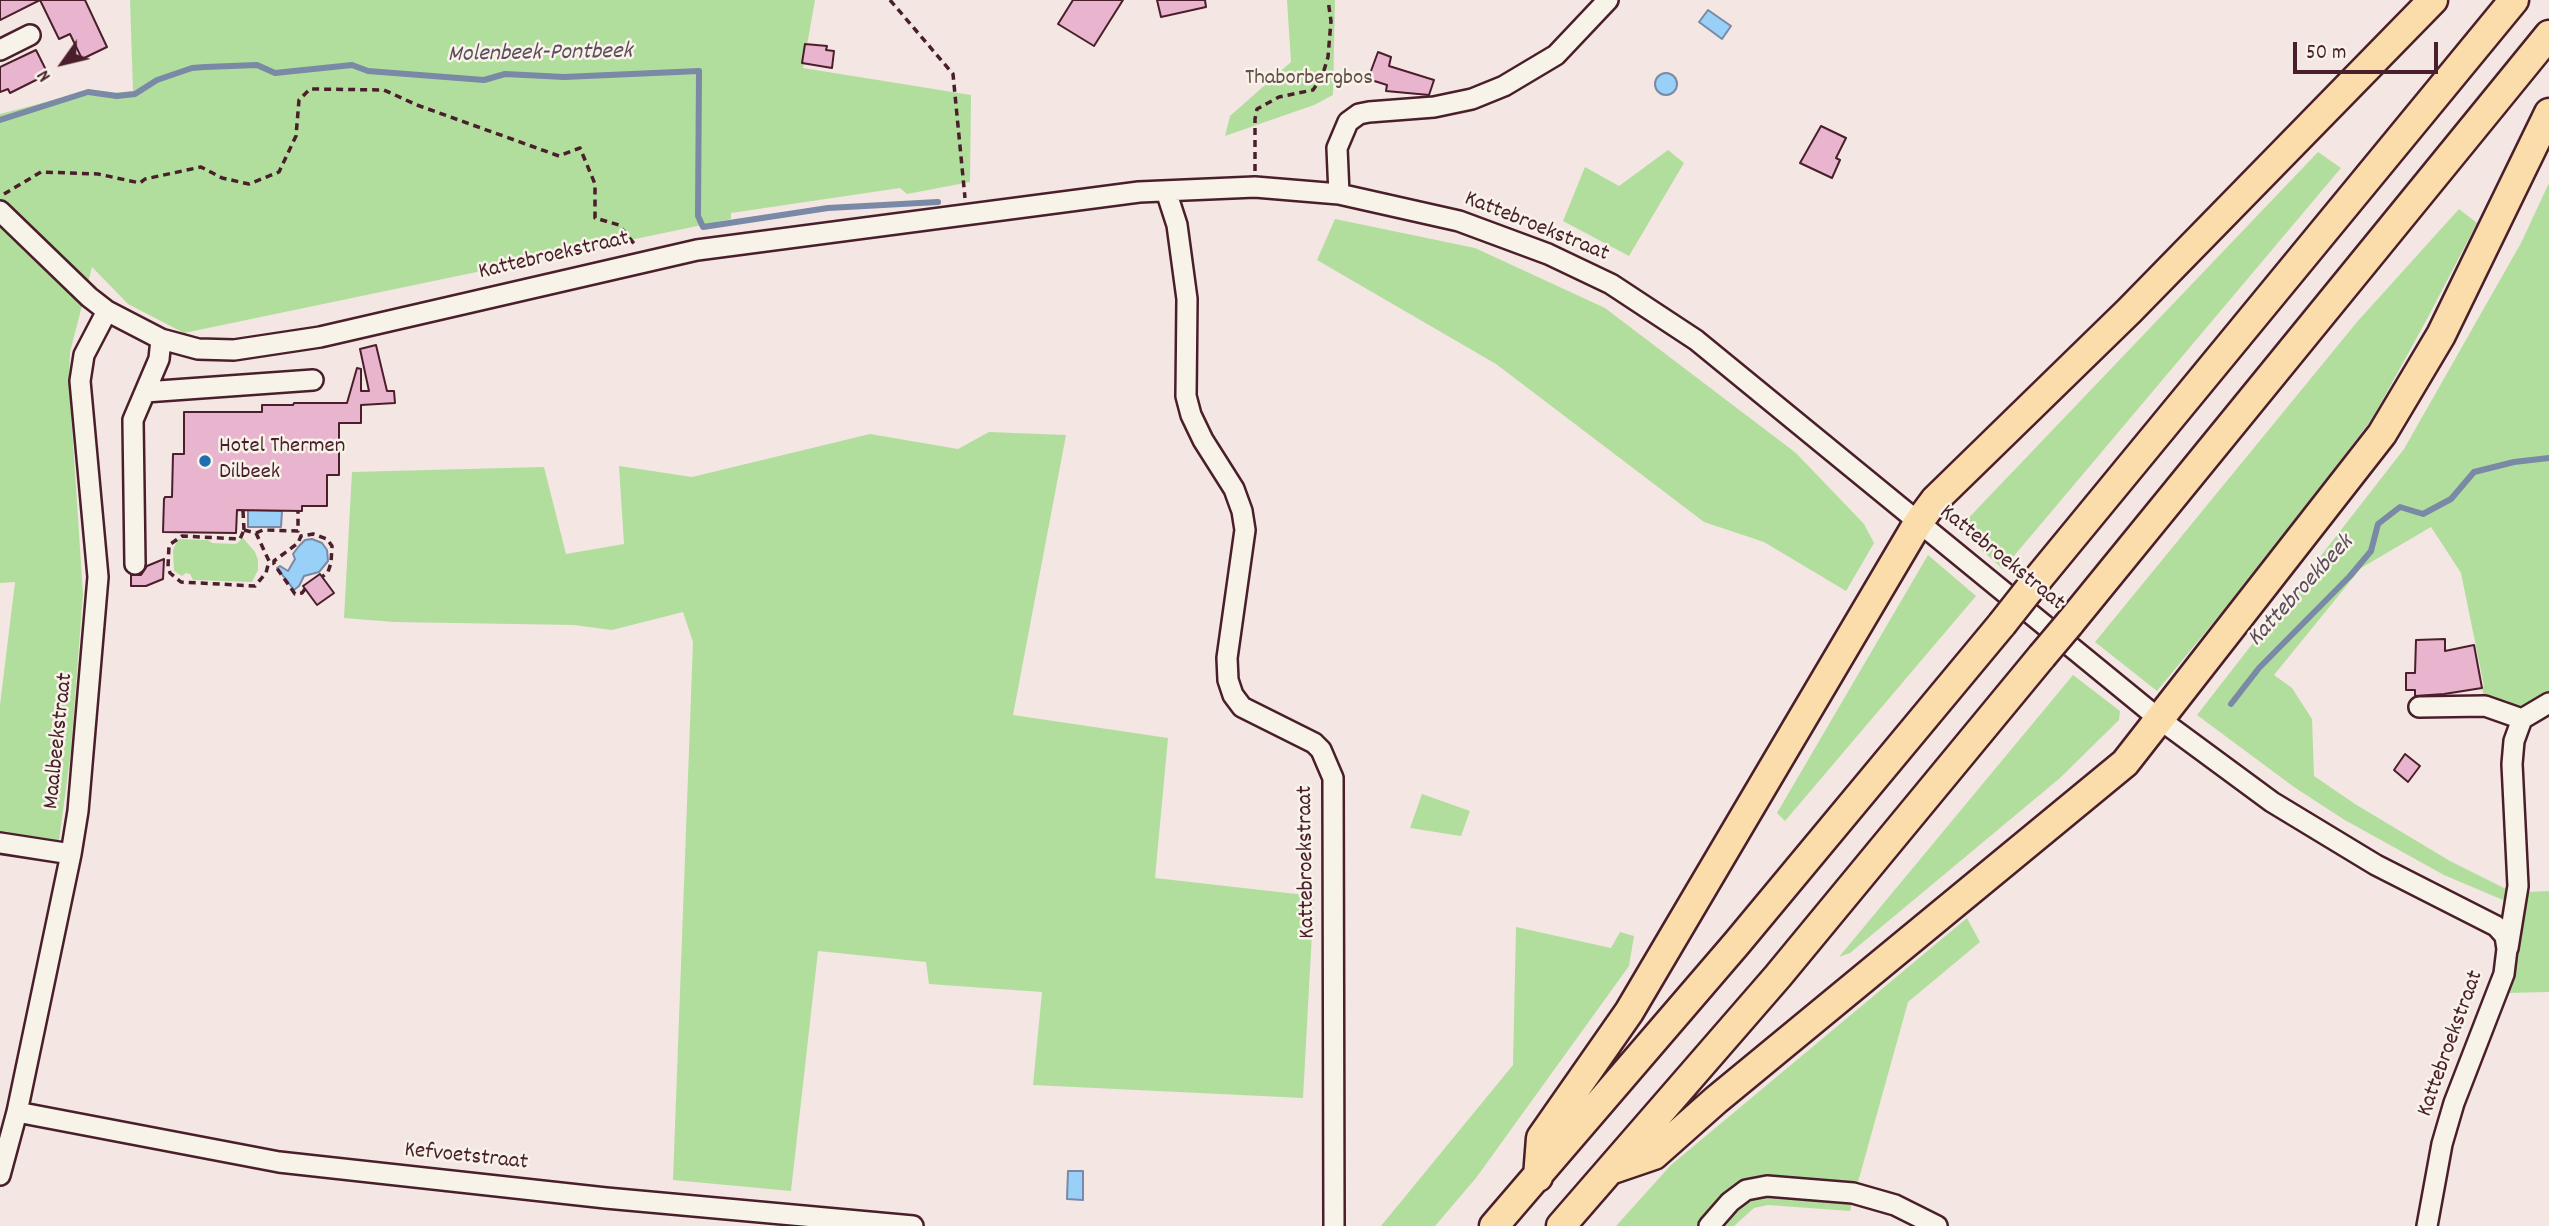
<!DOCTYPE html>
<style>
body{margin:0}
#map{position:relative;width:2549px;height:1226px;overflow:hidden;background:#f4e6e3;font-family:Dekko,sans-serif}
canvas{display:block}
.north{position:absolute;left:28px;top:28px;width:70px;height:70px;-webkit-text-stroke:5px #f7f3e8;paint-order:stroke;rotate:236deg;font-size:19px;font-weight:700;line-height:28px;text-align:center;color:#4a1f2b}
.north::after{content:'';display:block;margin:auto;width:24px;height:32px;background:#4a1f2b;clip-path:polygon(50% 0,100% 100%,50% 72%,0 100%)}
.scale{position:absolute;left:2293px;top:42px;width:145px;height:32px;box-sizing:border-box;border:4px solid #4a1f2b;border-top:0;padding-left:9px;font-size:21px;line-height:24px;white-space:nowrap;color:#4a1f2b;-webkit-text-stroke:5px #f7f3e8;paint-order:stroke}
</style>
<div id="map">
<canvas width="2549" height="1226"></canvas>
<div class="north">N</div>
<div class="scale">50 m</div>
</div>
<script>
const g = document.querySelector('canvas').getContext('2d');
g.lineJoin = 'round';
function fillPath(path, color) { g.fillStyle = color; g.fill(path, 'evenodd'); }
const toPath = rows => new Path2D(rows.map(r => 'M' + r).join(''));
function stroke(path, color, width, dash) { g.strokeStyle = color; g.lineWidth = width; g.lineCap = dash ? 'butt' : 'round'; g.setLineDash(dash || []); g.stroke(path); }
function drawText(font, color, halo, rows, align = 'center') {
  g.font = font + ' Dekko,sans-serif'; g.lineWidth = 5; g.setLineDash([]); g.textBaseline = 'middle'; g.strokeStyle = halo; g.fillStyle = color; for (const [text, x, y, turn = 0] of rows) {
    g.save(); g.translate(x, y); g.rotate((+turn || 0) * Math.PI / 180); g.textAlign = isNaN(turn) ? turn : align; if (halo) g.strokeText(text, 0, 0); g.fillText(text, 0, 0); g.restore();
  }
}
fillPath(toPath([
 [130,0,815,0,803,68,971,95,970,182,907,194,900,188,731,213,731,219,184,333,128,304,92,267,70,352,69,381,83,594,71,751,58,848,0,832,0,705,15,582,0,583,0,114,61,98,133,91],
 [1287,0,1335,0,1333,95,1314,105,1225,136,1230,116,1291,62],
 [1668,150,1684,163,1629,256,1563,221,1585,167,1619,186],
 [2318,152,2341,168,2003,569,1958,529],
 [2549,183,2549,696,2519,710,2485,702,2482,688,2484,686,2461,573,2431,527,2361,568,2274,675,2292,688,2312,719,2314,776,2355,804,2450,861,2508,890,2503,900,2444,875,2343,819,2294,787,2197,715,2404,449,2521,243],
 [2459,209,2477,223,2426,321,2372,419,2250,578,2157,691,2095,642,2357,322],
 [1335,219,1475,248,1605,308,1796,453,1864,524,1874,543,1846,591,1764,542,1704,522,1496,364,1317,260],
 [989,432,1066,435,1013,715,1168,738,1155,878,1314,896,1303,1098,1033,1085,1042,992,929,984,926,962,818,951,791,1191,673,1180,693,642,683,612,612,630,574,625,394,622,344,618,352,472,544,467,566,554,624,544,619,466,692,477,870,434,958,449],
 [243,538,255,552,258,560,258,570,252,582,193,580,190,574,186,573,182,576,174,571,173,550,178,539,208,540,212,543,236,544],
 [1928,555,1976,596,1785,821,1777,813],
 [2073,675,2120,711,2119,720,2060,778,1850,953,1839,957],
 [1422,794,1470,811,1461,836,1410,828],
 [2549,891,2549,992,2506,993,2516,958,2526,892],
 [1967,918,1980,942,1908,1002,1850,1211,1768,1205,1754,1208,1734,1226,1616,1226,1671,1165],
 [1516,927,1611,948,1620,932,1634,936,1629,966,1476,1178,1435,1226,1381,1226,1513,1065]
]), '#b1de9d');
const water = toPath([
 [1708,10,1731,26,1722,39,1699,22,1708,10],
 '1655 84a11 11 0 1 1 22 0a11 11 0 1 1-22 0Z',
 [248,510,282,511,281,527,248,527,248,510],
 [312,539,322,543,327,550,328,561,319,572,304,576,299,586,294,590,277,568,280,566,288,571,295,559,293,554,299,546,305,540,312,539],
 [1068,1171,1083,1171,1083,1200,1067,1199,1068,1171]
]);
fillPath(water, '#99d0f8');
stroke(water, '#7989a6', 2);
stroke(toPath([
 [0,120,88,92,117,96,135,94,157,80,192,68,205,67,257,65,275,73,352,65,368,71,484,80,505,74,564,77,699,71,698,216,703,227,828,208,938,202],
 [2231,704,2259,668,2350,576,2371,551,2378,524,2400,507,2423,514,2451,499,2474,472,2514,462,2549,458]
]), '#7989a6', 6);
const building = toPath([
 [0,0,85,0,107,47,82,59,70,34,59,39,40,0,0,20,0,0],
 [1073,0,1123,0,1094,46,1058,24,1073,0],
 [1157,0,1205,0,1206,7,1161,17,1157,0],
 [805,44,827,46,826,50,834,51,832,68,802,63,805,44],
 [36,50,48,74,10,93,8,89,0,92,0,67,36,50],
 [1378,52,1391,57,1389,66,1434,80,1429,95,1386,91,1387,85,1368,79,1378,52],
 [1821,126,1846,138,1836,158,1840,160,1832,178,1800,163,1821,126],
 [376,345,387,391,394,391,395,403,361,405,361,423,339,423,339,475,327,475,327,506,302,506,302,511,237,510,236,533,163,532,164,499,165,497,172,497,173,454,184,454,184,412,262,412,262,405,293,405,294,403,347,403,357,368,361,369,361,391,369,391,360,349,376,345],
 [164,559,163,579,146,586,131,586,131,575,141,575,147,566,164,559],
 [320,574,334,593,317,605,303,586,320,574],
 [2445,639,2445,651,2474,645,2482,688,2444,694,2415,696,2415,690,2406,690,2406,673,2415,673,2416,640,2445,639],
 [2405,754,2420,766,2408,782,2394,770,2405,754]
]);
fillPath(building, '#e9b4ce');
stroke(building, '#4a1f2b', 2);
const minor = toPath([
 [0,50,30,35],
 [1166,191,1177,225,1187,299,1186,396,1191,415,1203,440,1234,489,1242,511,1245,530,1227,658,1228,680,1233,695,1242,707,1314,743,1321,750,1333,778,1334,1226],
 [1339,194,1337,148,1348,122,1359,114,1369,112,1434,107,1472,99,1504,86,1556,55,1608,0],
 [0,211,89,297,107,311,161,339,198,349,234,350,320,337,697,250,1139,192,1255,187,1339,194,1459,221,1548,254,1611,284,1696,340,2158,718,2272,802,2376,865,2496,926,2505,936,2507,949,2504,974,2454,1103,2442,1144,2427,1226],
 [145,392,313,380],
 [135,564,133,420,159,359,161,339],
 [2419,707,2485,706,2522,719],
 [0,843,71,854],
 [2508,948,2518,886,2512,764,2514,741,2522,719,2549,703],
 [17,1112,279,1162,606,1198,913,1226],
 [0,1175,17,1112,71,854,78,811,98,577,80,381,84,355,107,311],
 [1709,1226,1730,1202,1746,1190,1767,1186,1853,1193,1895,1205,1937,1226]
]);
const highway = toPath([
 [2028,591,2514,0],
 [2069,624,2549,35],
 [1613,1169,1654,1155,1716,1100,2125,763,2382,434,2441,335,2549,113],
 [1538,1177,1541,1138,1629,1012,1918,523,1935,500,2129,311,2433,0],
 [1494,1226,1737,943,2002,624],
 [1561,1226,1778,976,2042,656]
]);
stroke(minor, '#4a1f2b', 24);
stroke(highway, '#4a1f2b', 33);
stroke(toPath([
 [890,0,953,74,965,198],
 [1255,171,1255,119,1257,109,1279,97,1313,90,1322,77,1328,57,1331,21,1328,0],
 [4,194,41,172,98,174,140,183,145,179,201,167,222,178,249,184,279,172,296,136,299,100,310,89,384,90,417,105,559,156,580,148,595,184,595,218,619,225,636,246],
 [243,511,244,530],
 [244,530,256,533,269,561,266,573,255,586,181,582,170,573,168,567,169,545,182,536,240,539,244,530],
 [256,533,263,530,298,531,298,511],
 [305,589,302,593,295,594,274,564,274,561,298,543,301,536,313,534,327,539,332,546,331,563,328,572,322,577]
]), '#4a1f2b', 3.5, [7, 5]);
stroke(minor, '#f7f3e8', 19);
stroke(highway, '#faddab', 28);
const highwayBridge = toPath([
 [2002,624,2028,591],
 [2042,656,2069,624]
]);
stroke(highwayBridge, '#4a1f2b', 33, []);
stroke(highwayBridge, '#faddab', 28);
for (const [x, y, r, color] of [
 [205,461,7,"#1f6fb2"]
]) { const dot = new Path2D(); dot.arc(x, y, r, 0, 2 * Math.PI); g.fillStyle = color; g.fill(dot); stroke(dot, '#f7f3e8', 2.5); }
drawText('23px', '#644f48', '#f7f3e8', [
 ["Thaborbergbos",1309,80]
]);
drawText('23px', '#4a1f2b', '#f7f3e8', [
 ["Kattebroekstraat",1536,228,22],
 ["Kattebroekstraat",554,257,-13],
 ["Kattebroekstraat",2001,559,39],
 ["Maalbeekstraat",60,741,-84],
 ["Kattebroekstraat",1308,862,-91],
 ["Kattebroekstraat",2452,1044,-70],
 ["Kefvoetstraat",466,1158,6]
]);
drawText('23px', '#4a1f2b', '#f7f3e8', [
 ["Hotel Thermen",219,448],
 ["Dilbeek",219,474]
], 'left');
drawText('italic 24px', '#5e4b5e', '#f7f3e8', [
 ["Molenbeek-Pontbeek",540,55,-1],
 ["Kattebroekbeek",2302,592,-47]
]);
</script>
